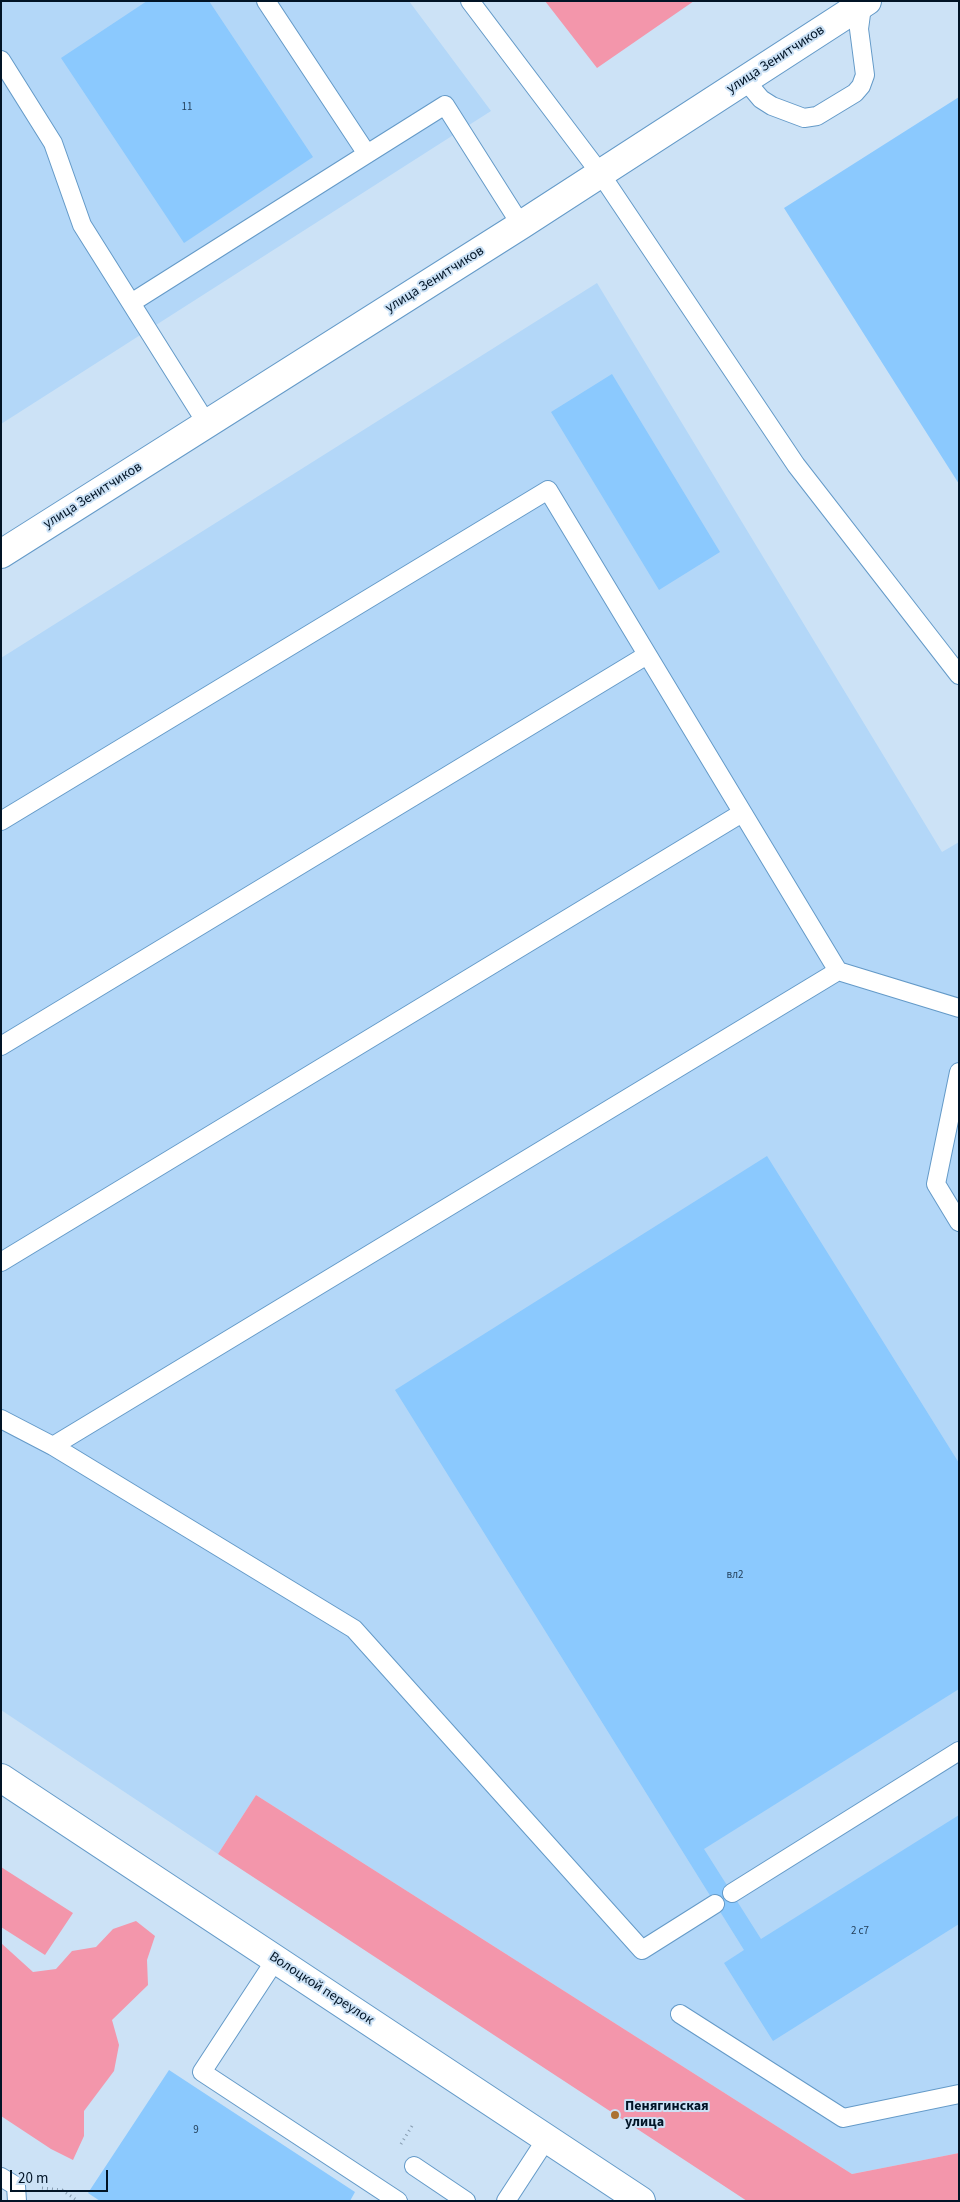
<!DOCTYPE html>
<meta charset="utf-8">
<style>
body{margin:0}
#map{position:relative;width:960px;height:2202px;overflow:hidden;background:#cce2f6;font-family:"Source Sans 3",sans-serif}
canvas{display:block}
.frame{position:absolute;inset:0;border:2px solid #011426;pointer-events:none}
.scale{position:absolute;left:10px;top:2170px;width:98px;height:22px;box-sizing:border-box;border:2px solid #011426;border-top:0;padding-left:6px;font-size:15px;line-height:18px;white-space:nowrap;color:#011426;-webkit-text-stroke:4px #cce2f6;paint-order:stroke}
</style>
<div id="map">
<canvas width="960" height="2202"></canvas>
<div class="frame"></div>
<div class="scale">20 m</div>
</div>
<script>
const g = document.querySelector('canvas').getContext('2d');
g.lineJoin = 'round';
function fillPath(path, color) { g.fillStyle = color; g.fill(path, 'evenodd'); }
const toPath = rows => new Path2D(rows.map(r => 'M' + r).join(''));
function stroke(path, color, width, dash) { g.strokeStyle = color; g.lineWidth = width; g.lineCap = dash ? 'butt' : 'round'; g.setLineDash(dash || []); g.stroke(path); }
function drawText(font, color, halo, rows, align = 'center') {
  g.font = font + ' "Source Sans 3",sans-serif'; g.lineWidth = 4; g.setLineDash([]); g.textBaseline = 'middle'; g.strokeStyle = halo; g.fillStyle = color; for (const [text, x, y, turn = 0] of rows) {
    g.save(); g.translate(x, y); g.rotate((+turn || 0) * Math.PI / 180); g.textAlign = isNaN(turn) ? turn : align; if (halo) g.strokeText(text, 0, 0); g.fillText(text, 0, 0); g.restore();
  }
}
fillPath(toPath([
 [1,1,409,1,491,111,1,424],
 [597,283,942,852,959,842,959,2153,852,2174,256,1795,218,1854,1,1710,1,658]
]), '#b3d7f8');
fillPath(toPath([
 [545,1,694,1,597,68],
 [256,1795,852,2174,959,2153,959,2201,747,2201,218,1854],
 [1,1867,73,1913,45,1955,1,1927],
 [136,1921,155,1936,147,1960,148,1985,112,2020,119,2045,114,2071,84,2111,84,2136,73,2160,51,2149,1,2116,1,1943,33,1972,56,1969,72,1951,96,1947,113,1929]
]), '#f396ab');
fillPath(toPath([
 [147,1,209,1,313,157,184,243,61,58],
 [959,97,959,484,784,208],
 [612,374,720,552,659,590,551,412],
 [767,1156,959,1463,959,1689,704,1849,761,1939,959,1815,959,1924,773,2041,724,1963,744,1950,395,1390],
 [169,2070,355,2192,350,2201,100,2201,88,2193]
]), '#8bc9fe');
const service = toPath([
 [266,1,367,154],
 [470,1,600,173,796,465,959,675],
 [1,60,53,143,82,225,131,303],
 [745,80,761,99,772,106,804,118,817,116,855,93,861,86,865,75,859,29,861,14,866,2],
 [207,424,131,303,367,154,445,105,521,225],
 [1,821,548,490,838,971,53,1446,1,1419],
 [838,971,959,1008],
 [1,1046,647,655],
 [959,1072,936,1184,959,1222],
 [1,1262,742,813],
 [53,1446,354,1629,642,1950,715,1904],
 [732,1893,959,1751],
 [276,1959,202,2072,398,2201],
 [680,2014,843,2118,959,2094],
 [414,2166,466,2201],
 [1,2177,16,2186,17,2201],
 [506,2201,547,2138]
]);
const tertiary = toPath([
 [1,554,521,225,867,1],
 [1,1778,641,2201]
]);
stroke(service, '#649ac8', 20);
stroke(tertiary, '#649ac8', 30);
stroke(toPath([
 [401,2144,412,2126],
 [42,2188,62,2190,78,2201]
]), '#889db1', 3, [1, 4]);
stroke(service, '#fff', 18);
stroke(tertiary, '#fff', 28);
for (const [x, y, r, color] of [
 [615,2115,5,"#ab7131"]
]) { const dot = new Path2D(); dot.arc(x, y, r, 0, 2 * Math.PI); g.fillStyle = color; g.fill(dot); stroke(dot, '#cce2f6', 2); }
drawText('11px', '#24415c', null, [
 ["11",187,108],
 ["вл2",735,1576],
 ["2 с7",860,1932],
 ["9",196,2131]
]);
drawText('14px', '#011426', '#cce2f6', [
 ["улица Зенитчиков",776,60,-33],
 ["улица Зенитчиков",435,280,-32],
 ["улица Зенитчиков",93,496,-32],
 ["Волоцкой переулок",321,1989,33]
]);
drawText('bold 14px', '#011426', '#cce2f6', [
 ["Пенягинская",625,2107],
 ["улица",625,2123]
], 'left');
</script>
